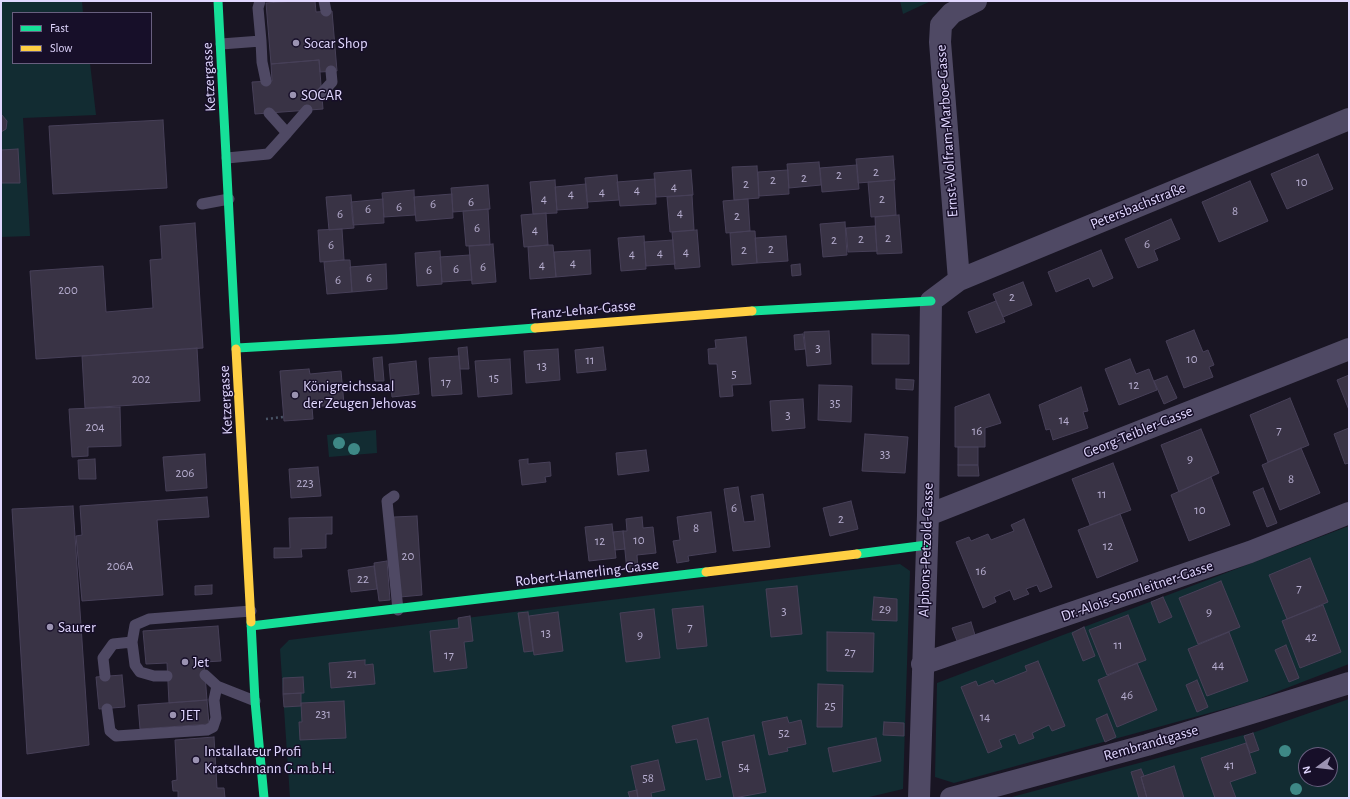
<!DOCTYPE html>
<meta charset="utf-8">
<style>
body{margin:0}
#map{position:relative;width:1350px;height:799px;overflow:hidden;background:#191523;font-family:"Alegreya Sans",sans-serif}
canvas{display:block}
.frame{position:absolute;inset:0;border:2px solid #e1d7ff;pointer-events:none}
.legend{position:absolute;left:12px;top:12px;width:140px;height:52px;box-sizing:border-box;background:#170f29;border:1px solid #685f7f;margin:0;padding:5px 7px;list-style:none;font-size:12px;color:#e1d7ff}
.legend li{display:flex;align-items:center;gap:8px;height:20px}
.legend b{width:20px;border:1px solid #685f7f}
.north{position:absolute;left:1298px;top:747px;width:40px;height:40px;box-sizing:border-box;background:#170f29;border:1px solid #685f7f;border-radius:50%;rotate:255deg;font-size:11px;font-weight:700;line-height:16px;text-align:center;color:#e1d7ff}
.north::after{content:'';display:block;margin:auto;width:14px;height:18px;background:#9b93b2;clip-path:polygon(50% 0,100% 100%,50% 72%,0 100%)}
</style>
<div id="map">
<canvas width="1350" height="799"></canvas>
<div class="frame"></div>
<ul class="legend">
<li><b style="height:5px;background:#16e098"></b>Fast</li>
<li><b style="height:5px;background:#ffcf43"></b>Slow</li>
</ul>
<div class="north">N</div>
</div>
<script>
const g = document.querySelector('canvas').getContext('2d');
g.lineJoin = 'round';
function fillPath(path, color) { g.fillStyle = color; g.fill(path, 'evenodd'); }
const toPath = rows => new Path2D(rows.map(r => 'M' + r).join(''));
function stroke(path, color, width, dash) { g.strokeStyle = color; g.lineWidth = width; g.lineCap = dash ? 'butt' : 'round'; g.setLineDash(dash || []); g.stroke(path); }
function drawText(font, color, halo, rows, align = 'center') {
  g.font = font + ' "Alegreya Sans",sans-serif'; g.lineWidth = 3; g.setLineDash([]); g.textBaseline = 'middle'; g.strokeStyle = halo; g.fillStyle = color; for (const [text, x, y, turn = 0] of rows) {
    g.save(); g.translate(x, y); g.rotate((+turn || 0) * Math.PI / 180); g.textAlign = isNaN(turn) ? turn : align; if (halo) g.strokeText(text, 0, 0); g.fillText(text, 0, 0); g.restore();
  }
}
fillPath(toPath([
 [1,1,82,1,83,13,13,13,13,63,90,63,96,115,23,118,30,236,1,237],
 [900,1,931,1,903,14],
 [376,430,377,453,329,457,327,435],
 [1349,526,1349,664,1253,701,954,783,935,777,937,683],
 [900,564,910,571,903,789,865,798,290,798,280,649,289,640],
 [1349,699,1349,798,1008,798,1255,732],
 [1306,755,1330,755,1330,779,1306,779]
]), '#122c32');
const building = toPath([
 [296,1,315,1,316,12,332,11,337,71,320,72,319,60,271,64,266,3,296,1],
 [319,60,323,109,255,114,252,82,272,81,271,64,319,60],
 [1,114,7,121,6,129,1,132,1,114],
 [163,120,167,188,53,194,49,126,163,120],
 [18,149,20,183,1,183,1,150,18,149],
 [1318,154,1333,189,1287,209,1271,174,1318,154],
 [893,156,895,180,858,183,856,159,893,156],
 [819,162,821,185,789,188,787,164,819,162],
 [857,165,859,189,822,192,820,168,857,165],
 [757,166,759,198,734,200,732,167,757,166],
 [691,170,693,195,656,197,654,173,691,170],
 [788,170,789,194,759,196,758,172,788,170],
 [617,175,619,200,587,202,585,178,617,175],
 [655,179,656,204,620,206,617,182,655,179],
 [555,180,557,213,533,214,530,182,555,180],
 [894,180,896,215,871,217,868,182,894,180],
 [1250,181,1268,221,1219,242,1202,202,1250,181],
 [586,184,588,208,557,210,555,187,586,184],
 [488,185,490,209,453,212,451,188,488,185],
 [414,190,415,215,384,217,382,193,414,190],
 [452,194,453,218,416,221,414,197,452,194],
 [351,195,354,228,329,230,326,197,351,195],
 [692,195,694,230,670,232,667,197,692,195],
 [383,199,384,223,353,225,351,202,383,199],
 [748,199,750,231,726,233,723,201,748,199],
 [488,209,490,245,466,246,463,211,488,209],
 [546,213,548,245,524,247,521,215,546,213],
 [899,215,902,253,877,254,875,217,899,215],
 [1171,219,1180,239,1154,250,1158,260,1138,268,1125,239,1171,219],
 [845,222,847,255,823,257,820,224,845,222],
 [195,223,203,348,36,359,30,271,103,266,106,312,153,308,150,260,162,259,160,226,195,223],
 [875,226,877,251,848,252,846,228,875,226],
 [342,229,344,260,320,262,318,230,342,229],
 [697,230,700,267,675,269,672,232,697,230],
 [750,231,755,231,757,263,732,265,730,233,750,231],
 [644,236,646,269,621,271,618,238,644,236],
 [786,236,788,261,757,263,755,238,786,236],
 [673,240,675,264,646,266,644,242,673,240],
 [493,244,496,282,472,284,469,246,493,244],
 [548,245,553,245,556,277,530,279,528,247,548,245],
 [590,250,591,274,556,277,554,252,590,250],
 [1101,250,1113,278,1093,287,1089,278,1056,292,1048,272,1101,250],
 [440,251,442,284,417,286,415,253,440,251],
 [470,255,472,280,442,282,440,257,470,255],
 [344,260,350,260,352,292,327,294,324,262,344,260],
 [386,264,387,289,352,292,350,267,386,264],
 [800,264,801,275,792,276,791,265,800,264],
 [1023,282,1032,305,1003,317,993,294,1023,282],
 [996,301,1005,322,976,333,968,312,996,301],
 [1194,330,1203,352,1208,350,1214,365,1209,367,1213,377,1184,388,1166,341,1194,330],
 [829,331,831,364,807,366,804,332,829,331],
 [803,334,805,349,795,350,794,335,803,334],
 [872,334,909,335,909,364,872,364,872,334],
 [746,337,751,384,732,385,733,396,720,397,717,364,709,364,708,349,716,348,715,340,746,337],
 [467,347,469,369,460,369,458,348,467,347],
 [603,347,606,370,577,373,575,350,603,347],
 [197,348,200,401,85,408,82,356,197,348],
 [558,349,560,380,526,383,524,351,558,349],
 [459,356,462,394,432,396,429,358,459,356],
 [382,357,384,381,375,381,373,358,382,357],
 [510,359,512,394,478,397,475,361,510,359],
 [1130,359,1136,374,1149,369,1157,390,1119,405,1105,369,1130,359],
 [416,361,419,394,392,397,389,364,416,361],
 [309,369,310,374,341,371,344,404,312,407,313,419,284,421,280,371,309,369],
 [1349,375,1349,410,1337,380,1349,375],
 [1167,376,1177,398,1164,404,1154,381,1167,376],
 [896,379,914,380,913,390,896,389,896,379],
 [819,385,852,386,851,422,818,420,819,385],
 [1081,387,1088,411,1083,412,1088,428,1053,440,1050,429,1046,430,1039,405,1081,387],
 [989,394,1001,423,985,428,985,447,955,447,955,407,989,394],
 [1290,398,1309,445,1268,462,1250,415,1290,398],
 [803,399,805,428,772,431,770,401,803,399],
 [120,407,121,446,88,447,88,456,72,457,69,409,120,407],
 [1349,428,1349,463,1345,464,1334,434,1349,428],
 [1201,429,1219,473,1179,492,1161,445,1201,429],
 [865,434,908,437,905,473,862,471,865,434],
 [958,447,978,447,978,465,958,465,958,447],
 [1301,448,1320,493,1280,510,1262,465,1301,448],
 [646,450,649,471,618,475,616,453,646,450],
 [205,454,207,488,166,491,163,457,205,454],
 [95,459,96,479,79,479,78,460,95,459],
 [528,459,528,464,550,462,551,476,545,477,546,482,522,485,519,460,528,459],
 [1113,463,1131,510,1090,525,1072,479,1113,463],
 [958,465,978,465,979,476,958,476,958,465],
 [318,467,321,496,291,498,289,469,318,467],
 [1211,477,1230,525,1189,541,1171,495,1211,477],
 [738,487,744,522,755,521,751,496,763,494,770,547,733,551,724,489,738,487],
 [1263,488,1277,523,1267,527,1253,492,1263,488],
 [207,497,209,517,157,520,163,595,82,601,76,536,82,535,80,506,207,497],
 [851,501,858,529,830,536,823,508,851,501],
 [73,506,89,745,27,754,12,509,73,506],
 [711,512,716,552,688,556,689,561,677,563,673,541,680,540,677,517,711,512],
 [1120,514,1138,561,1097,578,1078,530,1120,514],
 [417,516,422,595,400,597,394,517,417,516],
 [332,517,332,534,326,534,326,548,301,549,302,557,274,558,274,548,290,548,289,518,332,517],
 [642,517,643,528,653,527,656,553,637,555,638,570,627,571,623,531,627,531,626,519,642,517],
 [1024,519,1052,587,1040,592,1037,585,1026,589,1029,594,1014,600,1010,590,994,597,996,602,983,608,956,542,969,537,971,541,988,534,991,540,1014,531,1011,525,1024,519],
 [612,524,616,558,589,561,585,527,612,524],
 [623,531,625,549,615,550,613,532,623,531],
 [1310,558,1328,602,1287,619,1269,575,1310,558],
 [387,561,390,600,379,601,374,563,387,561],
 [374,566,377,589,351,592,348,570,374,566],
 [1221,581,1240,627,1198,644,1179,598,1221,581],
 [212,585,212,594,195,595,195,586,212,585],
 [797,586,802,634,771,637,766,589,797,586],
 [874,597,897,599,897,621,872,620,874,597],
 [1163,597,1172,617,1159,623,1151,602,1163,597],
 [1323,605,1341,652,1300,668,1282,621,1323,605],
 [703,606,707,646,677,649,672,609,703,606],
 [654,609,660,658,626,662,620,613,654,609],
 [528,612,533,651,524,652,518,613,528,612],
 [558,612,563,651,534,655,529,616,558,612],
 [1128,615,1146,660,1107,675,1089,630,1128,615],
 [470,616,473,641,464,642,467,668,434,672,430,631,459,628,458,618,470,616],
 [971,622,975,635,957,641,952,628,971,622],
 [218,626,221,661,204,662,207,700,169,703,167,663,146,664,143,631,218,626],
 [1084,627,1095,656,1083,661,1072,633,1084,627],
 [827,632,874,633,873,672,827,671,827,632],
 [1229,632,1248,681,1207,696,1188,649,1229,632],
 [1286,645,1299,678,1289,682,1275,650,1286,645],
 [365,660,365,665,373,664,375,684,331,688,329,663,365,660],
 [1038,661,1065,726,1052,731,1049,725,1032,733,1034,738,1019,744,1015,734,999,740,1002,747,988,753,961,687,976,681,978,686,993,680,995,684,1027,671,1025,666,1038,661],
 [1137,663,1157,710,1117,727,1098,680,1137,663],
 [122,675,125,707,99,709,96,677,122,675],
 [303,677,304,693,283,694,283,678,303,677],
 [1197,680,1208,707,1197,712,1186,685,1197,680],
 [818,684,843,685,842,727,817,727,818,684],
 [301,693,301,706,284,707,283,694,301,693],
 [207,700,209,724,140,729,138,705,207,700],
 [344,701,346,738,300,740,299,722,302,722,301,703,344,701],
 [1107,714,1116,737,1105,742,1096,719,1107,714],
 [787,717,789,723,801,720,806,744,787,748,788,751,769,755,762,722,787,717],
 [708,718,721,777,706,780,697,739,676,743,672,726,708,718],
 [884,722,904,723,904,736,883,735,884,722],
 [1253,733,1259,750,1250,753,1244,736,1253,733],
 [754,735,766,792,734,798,722,742,754,735],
 [214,737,217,788,224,788,225,798,178,798,178,791,173,791,172,781,177,780,175,740,214,737],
 [876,738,881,761,833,772,828,748,876,738],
 [1246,743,1256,773,1230,782,1236,798,1215,798,1201,758,1246,743],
 [658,760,665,790,651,793,652,798,638,798,631,766,658,760],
 [1174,766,1184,798,1147,798,1141,777,1174,766],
 [1141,769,1144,776,1141,777,1147,798,1139,798,1131,772,1141,769],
 [637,790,638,798,630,798,628,792,637,790]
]);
fillPath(building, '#393345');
stroke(building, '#474058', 1);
stroke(toPath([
 [266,419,283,417]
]), '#495466', 2.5, [2, 3]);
stroke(toPath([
 [260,1,258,8,261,41],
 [324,1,326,11],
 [221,44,261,41,262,62,266,81],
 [320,95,332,82,331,71],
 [287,133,307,110],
 [227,158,268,154,287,133,269,113],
 [202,204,229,199],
 [394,496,387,501,398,610],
 [205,675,217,686,255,701],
 [105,676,103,658,113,644,132,642],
 [167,676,154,676,140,672,135,665,132,642,135,625,149,619,251,611],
 [107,709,110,731,116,736,207,730,213,727,216,718,214,700,217,686]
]), '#4f4964', 11);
stroke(toPath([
 [959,280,940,42,941,25,952,13,976,1],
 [928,515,1349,349],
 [922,664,1250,552,1349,513],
 [919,798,928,515,931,301,959,280,1349,119],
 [951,798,1147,745,1349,683]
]), '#4f4964', 22);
stroke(toPath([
 [218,1,236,349],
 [752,311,931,301],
 [237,348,395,339,535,328],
 [857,554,927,545],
 [251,622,255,701,264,798],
 [251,626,706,572]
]), '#16e098', 9);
stroke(toPath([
 [535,328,752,311],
 [236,349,251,622],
 [706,572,857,554]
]), '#ffcf43', 9);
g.fillStyle = '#3e8886';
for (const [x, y] of [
 [339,443],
 [354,449],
 [1285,751],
 [1296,789]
]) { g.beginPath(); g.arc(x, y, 6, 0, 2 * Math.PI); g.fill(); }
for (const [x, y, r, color] of [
 [296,43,4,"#9b93b2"],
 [293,95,4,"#9b93b2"],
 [295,395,4,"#9b93b2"],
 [50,627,4,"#9b93b2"],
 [185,662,4,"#9b93b2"],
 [173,715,4,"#9b93b2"],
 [196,760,4,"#9b93b2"]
]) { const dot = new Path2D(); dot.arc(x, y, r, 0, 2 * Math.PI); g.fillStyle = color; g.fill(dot); stroke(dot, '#170f29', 1.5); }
drawText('13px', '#b7aed0', null, [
 ["2",876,172],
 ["2",839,175],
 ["2",804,178],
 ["2",773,180],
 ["10",1302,182],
 ["2",746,184],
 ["4",674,187],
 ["4",637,190],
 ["4",602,192],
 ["4",571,194],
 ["4",544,199],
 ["2",882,199],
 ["6",471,202],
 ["6",433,204],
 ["6",399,207],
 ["6",368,209],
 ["8",1235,211],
 ["4",680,213],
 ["6",340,214],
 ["2",737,216],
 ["6",477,228],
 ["4",535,230],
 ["2",888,238],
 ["2",861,239],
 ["2",834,240],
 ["6",1147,244],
 ["6",331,245],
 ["2",771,249],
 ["2",744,250],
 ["4",686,252],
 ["4",660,253],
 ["4",632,254],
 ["4",573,263],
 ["4",542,265],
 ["6",483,267],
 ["6",456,269],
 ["6",429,270],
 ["6",369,278],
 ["6",338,280],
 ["200",68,290],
 ["2",1012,297],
 ["3",818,348],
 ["10",1192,359],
 ["11",590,360],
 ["13",542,366],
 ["5",734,374],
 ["15",494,378],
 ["202",141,379],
 ["17",446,382],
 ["12",1134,385],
 ["35",835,403],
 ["3",788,415],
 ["14",1064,420],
 ["204",95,427],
 ["7",1279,430],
 ["16",977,431],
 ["33",885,454],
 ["9",1190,459],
 ["206",185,473],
 ["8",1291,479],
 ["223",305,483],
 ["11",1102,494],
 ["6",734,508],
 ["10",1200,510],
 ["2",841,519],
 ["8",696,528],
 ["10",639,540],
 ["12",600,541],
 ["12",1108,546],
 ["20",408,556],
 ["206A",120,566],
 ["16",981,571],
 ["22",363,579],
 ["7",1299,588],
 ["29",885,609],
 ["3",784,611],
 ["9",1209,612],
 ["7",690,627],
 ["13",546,633],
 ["9",640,635],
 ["42",1311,637],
 ["11",1118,645],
 ["27",850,652],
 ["17",449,655],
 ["44",1218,665],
 ["21",352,674],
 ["46",1127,695],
 ["25",830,706],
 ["231",323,714],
 ["14",985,717],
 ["52",784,733],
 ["41",1229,765],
 ["54",744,767],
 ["58",648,778]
]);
drawText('15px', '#e1d7ff', '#170f29', [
 ["Socar Shop",304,43],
 ["SOCAR",301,95],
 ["Königreichssaal",303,386],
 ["der Zeugen Jehovas",303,403],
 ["Saurer",58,627],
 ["Jet",193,662],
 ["JET",181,715],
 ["Installateur Profi",204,751],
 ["Kratschmann G.m.b.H.",204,768]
], 'left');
drawText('15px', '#e1d7ff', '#170f29', [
 ["Ketzergasse",209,77,-93],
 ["Ernst-Wolfram-Marboe-Gasse",947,131,-94],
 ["Petersbachstraße",1138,206,-22],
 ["Franz-Lehar-Gasse",583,310,-5],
 ["Ketzergasse",226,400,-93],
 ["Georg-Teibler-Gasse",1138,432,-22],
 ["Alphons-Petzold-Gasse",926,550,-88],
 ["Robert-Hamerling-Gasse",587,573,-7],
 ["Dr.-Alois-Sonnleitner-Gasse",1137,591,-19],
 ["Rembrandtgasse",1151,743,-16]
]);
</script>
